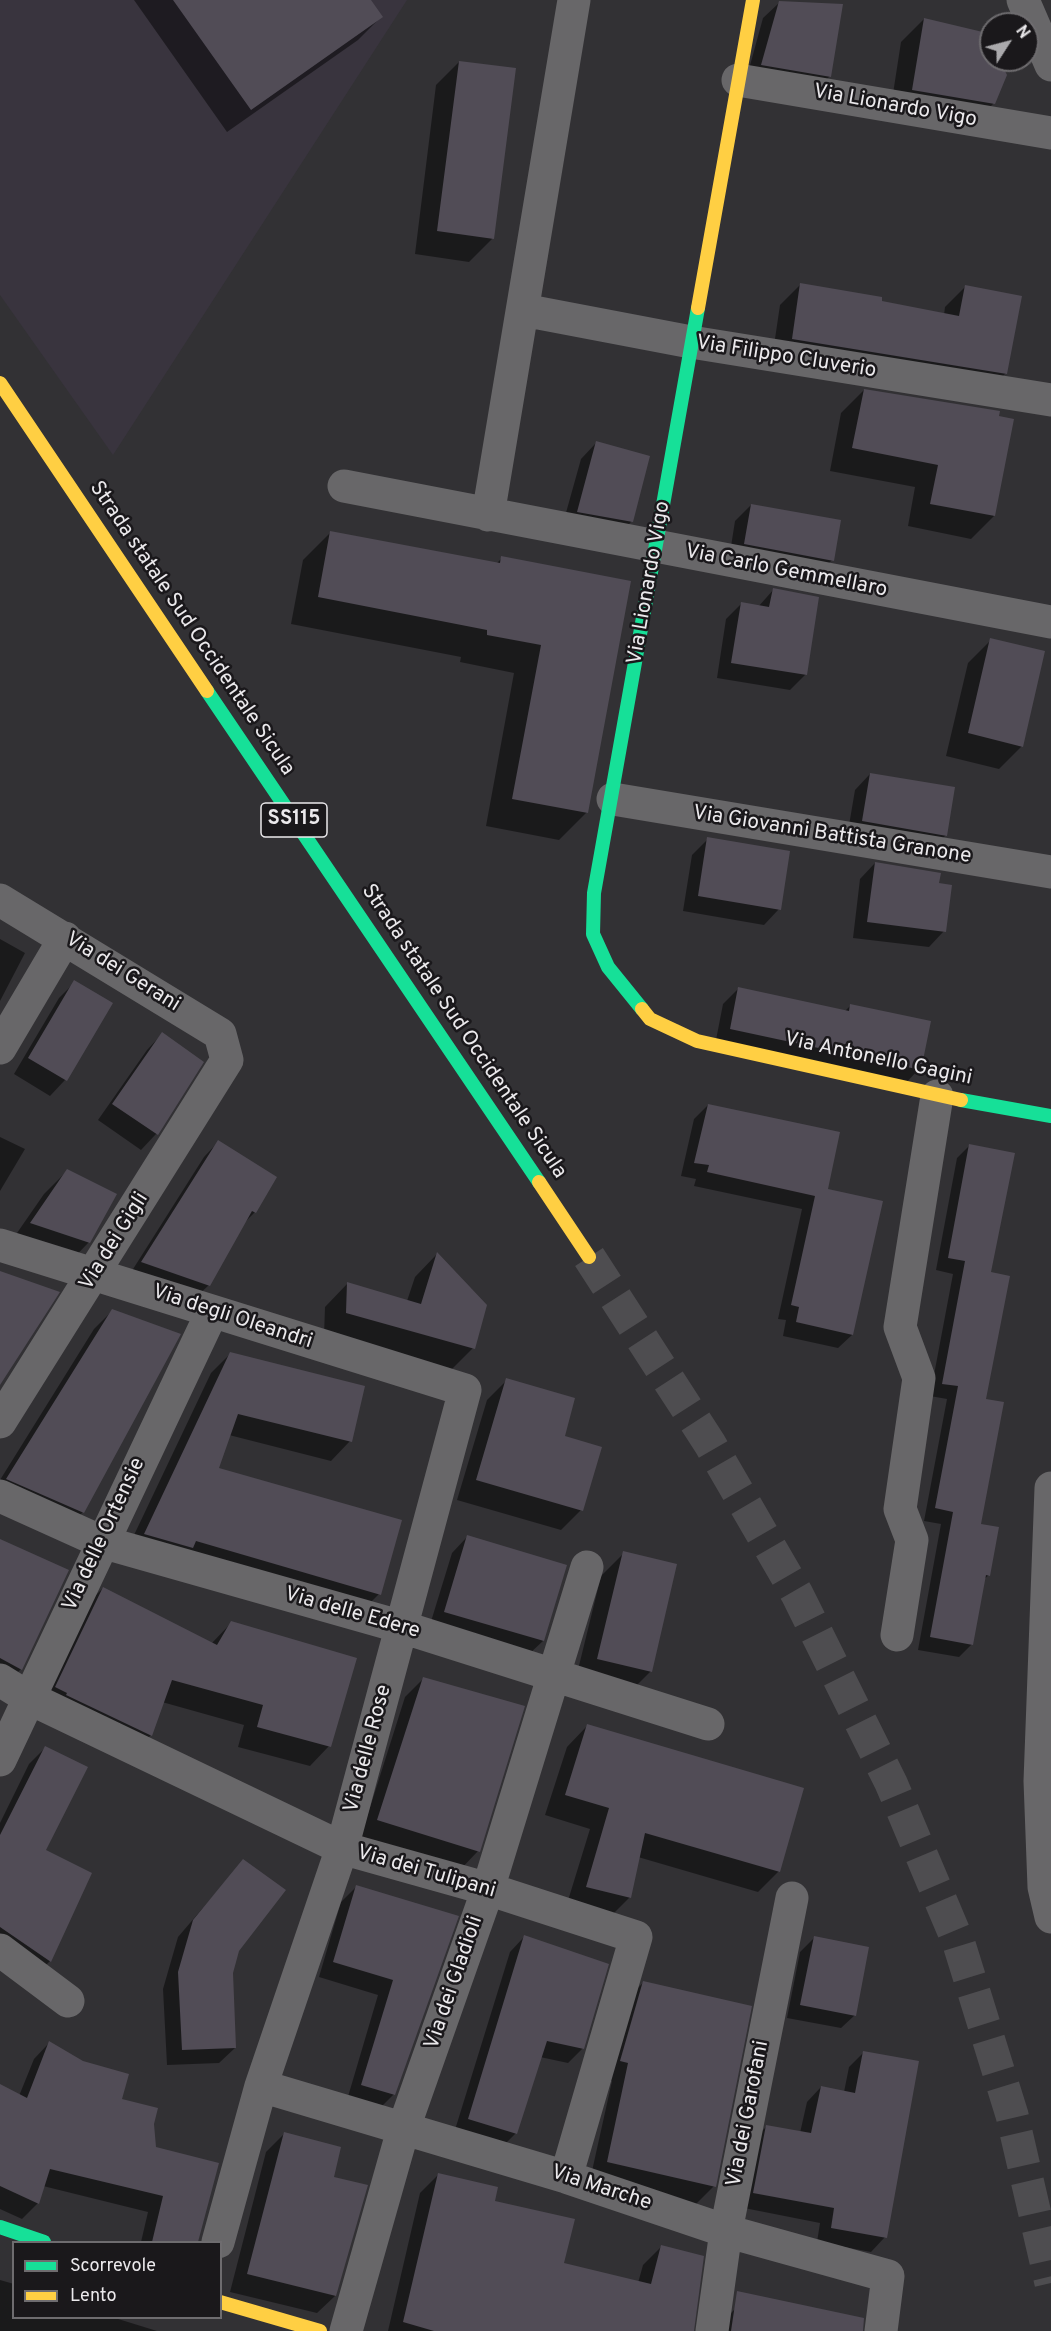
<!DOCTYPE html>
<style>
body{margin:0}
#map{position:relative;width:1051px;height:2331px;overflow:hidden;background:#323134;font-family:Overpass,sans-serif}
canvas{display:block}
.legend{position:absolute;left:12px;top:2241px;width:210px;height:78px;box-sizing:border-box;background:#1a181b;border:2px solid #6e6c6f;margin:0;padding:8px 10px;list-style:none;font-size:18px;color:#ebe9ec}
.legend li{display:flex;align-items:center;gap:12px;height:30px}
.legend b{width:30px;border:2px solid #6e6c6f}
.north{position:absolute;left:979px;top:12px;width:60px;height:60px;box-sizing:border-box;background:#1a181b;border:2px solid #6e6c6f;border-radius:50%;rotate:54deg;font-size:16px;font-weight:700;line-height:24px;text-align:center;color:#ebe9ec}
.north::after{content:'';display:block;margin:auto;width:21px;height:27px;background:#aaa9ac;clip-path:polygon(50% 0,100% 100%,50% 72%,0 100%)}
</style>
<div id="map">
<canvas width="1051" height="2331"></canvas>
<ul class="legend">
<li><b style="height:8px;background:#16e098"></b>Scorrevole</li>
<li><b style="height:8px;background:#ffcf43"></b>Lento</li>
</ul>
<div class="north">N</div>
</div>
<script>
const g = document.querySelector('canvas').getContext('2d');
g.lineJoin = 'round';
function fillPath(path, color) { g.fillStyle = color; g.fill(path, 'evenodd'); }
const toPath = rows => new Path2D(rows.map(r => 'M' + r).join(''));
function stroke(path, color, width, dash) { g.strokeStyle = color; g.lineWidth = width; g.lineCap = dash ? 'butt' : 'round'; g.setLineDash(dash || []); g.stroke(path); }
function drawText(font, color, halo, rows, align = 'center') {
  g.font = font + ' Overpass,sans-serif'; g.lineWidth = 5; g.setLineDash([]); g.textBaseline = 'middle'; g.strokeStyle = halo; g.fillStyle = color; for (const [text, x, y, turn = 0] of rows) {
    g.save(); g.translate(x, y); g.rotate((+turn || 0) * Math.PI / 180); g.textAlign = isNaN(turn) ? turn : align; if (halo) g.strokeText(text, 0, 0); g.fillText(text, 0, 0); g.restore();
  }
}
fillPath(toPath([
 [0,0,407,0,113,455,0,295]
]), '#39343e');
fillPath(toPath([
 [134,0,369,0,381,17,358,40,227,132],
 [779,3,830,76,814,92,746,80,763,18],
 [924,19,991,45,991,60,998,60,993,104,970,127,890,113,901,42],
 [459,62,492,239,469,262,415,254,436,85],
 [800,285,944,315,945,307,965,287,1006,373,986,393,772,359,780,305],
 [864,390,994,516,971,539,908,526,915,487,830,471,841,413],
 [596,443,631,522,616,537,562,527,581,459],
 [751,505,832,560,817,576,729,559,735,521],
 [331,532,496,564,502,558,629,582,587,812,559,840,486,826,514,673,460,662,461,657,291,624,303,560],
 [774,589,806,674,790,690,717,678,726,619,741,604,758,607],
 [991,640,1022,746,999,769,946,756,968,663],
 [870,774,946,835,930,851,847,837,855,790],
 [708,839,779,909,764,925,683,911,692,855],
 [875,863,937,884,944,931,929,947,853,938,860,879],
 [0,939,25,953,0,1001],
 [75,982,111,1003,65,1080,50,1096,14,1074,59,998],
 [739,988,845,1011,851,1005,919,1069,904,1085,715,1045,723,1004],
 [162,1034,202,1062,156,1134,141,1150,98,1120,147,1050],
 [708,1105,826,1190,852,1335,838,1348,783,1336,786,1320,778,1319,802,1209,694,1186,696,1179,681,1176,694,1119],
 [0,1137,25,1149,0,1191],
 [218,1142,255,1212,243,1224,209,1285,194,1299,128,1277,204,1157],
 [969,1146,989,1273,979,1526,989,1575,983,1580,972,1644,959,1657,918,1650,941,1524,924,1521,947,1399,930,1396,953,1274,936,1270,957,1158],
 [67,1171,89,1242,66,1266,8,1246,44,1194],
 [437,1254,473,1348,450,1371,324,1336,325,1307,347,1284,407,1301,415,1277],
 [112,1311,83,1512,64,1531,0,1502,0,1480,94,1329],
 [230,1354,350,1441,331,1461,229,1435,217,1469,379,1594,360,1613,125,1554,211,1373],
 [507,1380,564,1437,581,1510,561,1530,457,1500,487,1400],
 [467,1537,543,1641,527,1656,429,1628,452,1553],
 [0,1541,21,1669,9,1681,0,1677],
 [624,1553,651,1671,628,1694,575,1682,601,1576],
 [103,1588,211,1644,232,1622,329,1746,310,1766,238,1747,244,1725,162,1702,151,1735,131,1755,37,1707,83,1608],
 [424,1678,478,1851,460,1870,360,1839,405,1697],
 [587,1726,779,1871,758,1892,638,1857,630,1897,609,1918,566,1907,590,1829,545,1815,567,1747],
 [45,1748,44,1851,90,1874,50,1961,34,1977,0,1953,0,1823,29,1764],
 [243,1861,238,1950,232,1972,235,2048,219,2063,167,2065,163,1989,178,1937],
 [356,1887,457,1917,394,2094,379,2109,347,2100,378,1995,319,1977,341,1902],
 [524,1937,583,2048,568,2063,540,2057,516,2133,501,2148,454,2133,510,1952],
 [814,1938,855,2015,841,2028,787,2018,800,1952],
 [643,1983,714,2186,696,2204,590,2180,612,2081,603,2078,625,2000],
 [49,2043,152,2124,155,2148,217,2164,196,2242,141,2242,148,2212,43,2186,38,2203,22,2219,0,2209,0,2087,19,2096,34,2059],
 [864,2052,885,2237,871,2252,817,2242,820,2223,739,2207,752,2141,767,2126,800,2133,807,2102,821,2087,844,2092,849,2067],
 [284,2134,333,2178,335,2296,317,2313,230,2292,266,2152],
 [438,2175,493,2202,562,2264,638,2283,643,2265,661,2247,688,2331,388,2331,420,2193],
 [0,2280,14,2284,14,2318,115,2318,157,2331,0,2331],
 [749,2295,861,2331,725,2331,728,2316]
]), '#0007');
fillPath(toPath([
 [173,0,371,0,383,17,251,110],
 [779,1,843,4,831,77,761,65],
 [924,18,987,33,991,42,991,60,1000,60,1007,75,995,104,912,90],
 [459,61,516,68,494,239,437,231],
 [800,283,882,297,882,301,959,316,965,285,1022,296,1007,374,792,339],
 [864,389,1000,411,999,416,1014,419,995,516,930,504,938,465,852,448],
 [596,441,650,456,633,522,577,512],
 [751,504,841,520,834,561,744,544],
 [330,531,500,563,501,556,631,581,588,813,512,799,541,645,487,635,487,630,318,597],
 [773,588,819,597,807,675,731,663,741,602,769,607],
 [990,638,1045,651,1023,747,968,733],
 [870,773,955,787,947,836,862,821],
 [707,837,790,851,781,910,698,896],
 [875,862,941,873,939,883,952,885,946,932,867,922],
 [74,980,113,1003,67,1081,28,1058],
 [738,987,849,1011,850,1004,931,1021,921,1070,730,1029],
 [162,1032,204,1062,158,1135,112,1104],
 [708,1104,840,1132,828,1189,883,1201,853,1335,796,1322,799,1307,791,1305,815,1196,707,1172,709,1165,694,1163],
 [218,1140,277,1177,256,1213,252,1211,210,1286,141,1262],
 [969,1144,1015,1153,991,1272,1010,1276,986,1399,1004,1402,981,1524,999,1527,990,1576,986,1575,973,1645,930,1637,953,1512,935,1508,958,1386,942,1384,965,1261,948,1258],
 [67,1169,117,1194,90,1243,30,1223],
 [437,1252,487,1305,475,1349,346,1313,347,1282,421,1304],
 [0,1271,60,1292,0,1385],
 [112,1309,181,1334,84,1513,6,1479],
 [230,1352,365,1386,352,1442,238,1414,219,1468,402,1520,381,1595,196,1541,193,1548,144,1534],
 [506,1378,575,1398,565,1436,602,1447,583,1511,476,1480],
 [467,1535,567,1565,544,1641,444,1612],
 [0,1539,69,1570,22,1670,0,1658],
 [623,1551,677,1564,652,1672,597,1659],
 [103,1587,217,1645,231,1621,357,1658,331,1747,257,1727,263,1705,172,1680,152,1736,66,1695,67,1693,55,1687],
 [423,1677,525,1706,480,1852,377,1820],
 [587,1724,804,1788,780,1872,645,1833,631,1898,586,1887,609,1808,565,1795],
 [45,1746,88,1767,46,1850,92,1873,51,1962,0,1927,0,1835],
 [243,1859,286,1890,239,1951,233,1973,236,2048,182,2050,178,1972,193,1920],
 [356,1885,459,1916,395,2095,361,2085,393,1980,333,1962],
 [524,1935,609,1964,584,2049,547,2041,517,2134,468,2119],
 [814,1936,869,1947,856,2016,800,2005],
 [643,1981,752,2006,716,2187,607,2162,628,2063,620,2061],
 [49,2041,83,2061,129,2074,122,2099,158,2108,154,2124,156,2147,219,2163,198,2242,152,2242,163,2196,50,2169,39,2204,0,2186,0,2084,27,2098],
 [863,2051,919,2061,887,2238,831,2228,834,2208,753,2193,766,2125,811,2133,821,2086,855,2093],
 [284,2132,341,2147,334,2177,368,2185,336,2296,247,2274],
 [438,2173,498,2187,495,2201,575,2219,564,2263,651,2284,661,2245,704,2256,694,2331,434,2331,403,2322],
 [737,2291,864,2318,863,2331,731,2331]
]), '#514c56');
stroke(toPath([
 [589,1257,710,1444,797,1594,891,1783,959,1944,1012,2115,1051,2283]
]), '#4e4d50', 33, [33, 16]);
stroke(toPath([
 [1023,0,1051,65],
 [738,80,1051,133],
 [523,310,691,342,1051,400],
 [344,486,1051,622],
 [488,515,574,0],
 [613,799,1051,872],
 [0,900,220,1034,227,1060,0,1422],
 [0,1048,65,938],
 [0,1245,465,1390,342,1848,261,2086,218,2242],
 [1051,1488,1040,1781,1044,1887,1051,1917],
 [0,1496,102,1542,402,1627,708,1724],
 [897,1635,912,1540,900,1509,919,1378,900,1327,937,1096],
 [0,1680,29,1698,342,1848,488,1889,636,1937,566,2177],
 [0,1760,212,1312],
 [0,1950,68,2001],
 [261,2086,566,2177,726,2231,888,2276,881,2331],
 [346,2331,403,2130,488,1889,587,1567],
 [712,2331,726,2231,792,1898]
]), '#686769', 33);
stroke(toPath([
 [207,691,539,1182],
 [642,1009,608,967,593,934,594,893,698,308],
 [961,1100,1051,1116],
 [0,2227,44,2242]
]), '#16e098', 14);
stroke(toPath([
 [698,308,753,0],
 [0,383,207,691],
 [642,1009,650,1019,697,1041,961,1100],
 [539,1182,589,1257],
 [220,2302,320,2331]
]), '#ffcf43', 14);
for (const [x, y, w] of [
 [294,820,66]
]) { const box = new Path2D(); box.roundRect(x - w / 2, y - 17, w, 34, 4.5); g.fillStyle = '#1a181b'; g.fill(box); stroke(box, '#ebe9ec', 1.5); }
drawText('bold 20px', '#ebe9ec', null, [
 ["SS115",294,820]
]);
drawText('21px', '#ebe9ec', '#1a181b', [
 ["Via Lionardo Vigo",895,107,10],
 ["Via Filippo Cluverio",786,358,9],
 ["Via Carlo Gemmellaro",786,572,11],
 ["Via Lionardo Vigo",650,583,-80],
 ["Strada statale Sud Occidentale Sicula",191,629,56],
 ["Via Giovanni Battista Granone",832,836,9],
 ["Via dei Gerani",122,973,32],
 ["Strada statale Sud Occidentale Sicula",463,1032,56],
 ["Via Antonello Gagini",878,1060,12],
 ["Via dei Gigli",115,1242,-58],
 ["Via degli Oleandri",232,1318,18],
 ["Via delle Ortensie",105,1535,-65],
 ["Via delle Edere",352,1614,16],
 ["Via delle Rose",369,1749,-75],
 ["Via dei Tulipani",426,1873,16],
 ["Via dei Gladioli",455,1983,-71],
 ["Via dei Garofani",749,2114,-79],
 ["Via Marche",601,2189,18]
]);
</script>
